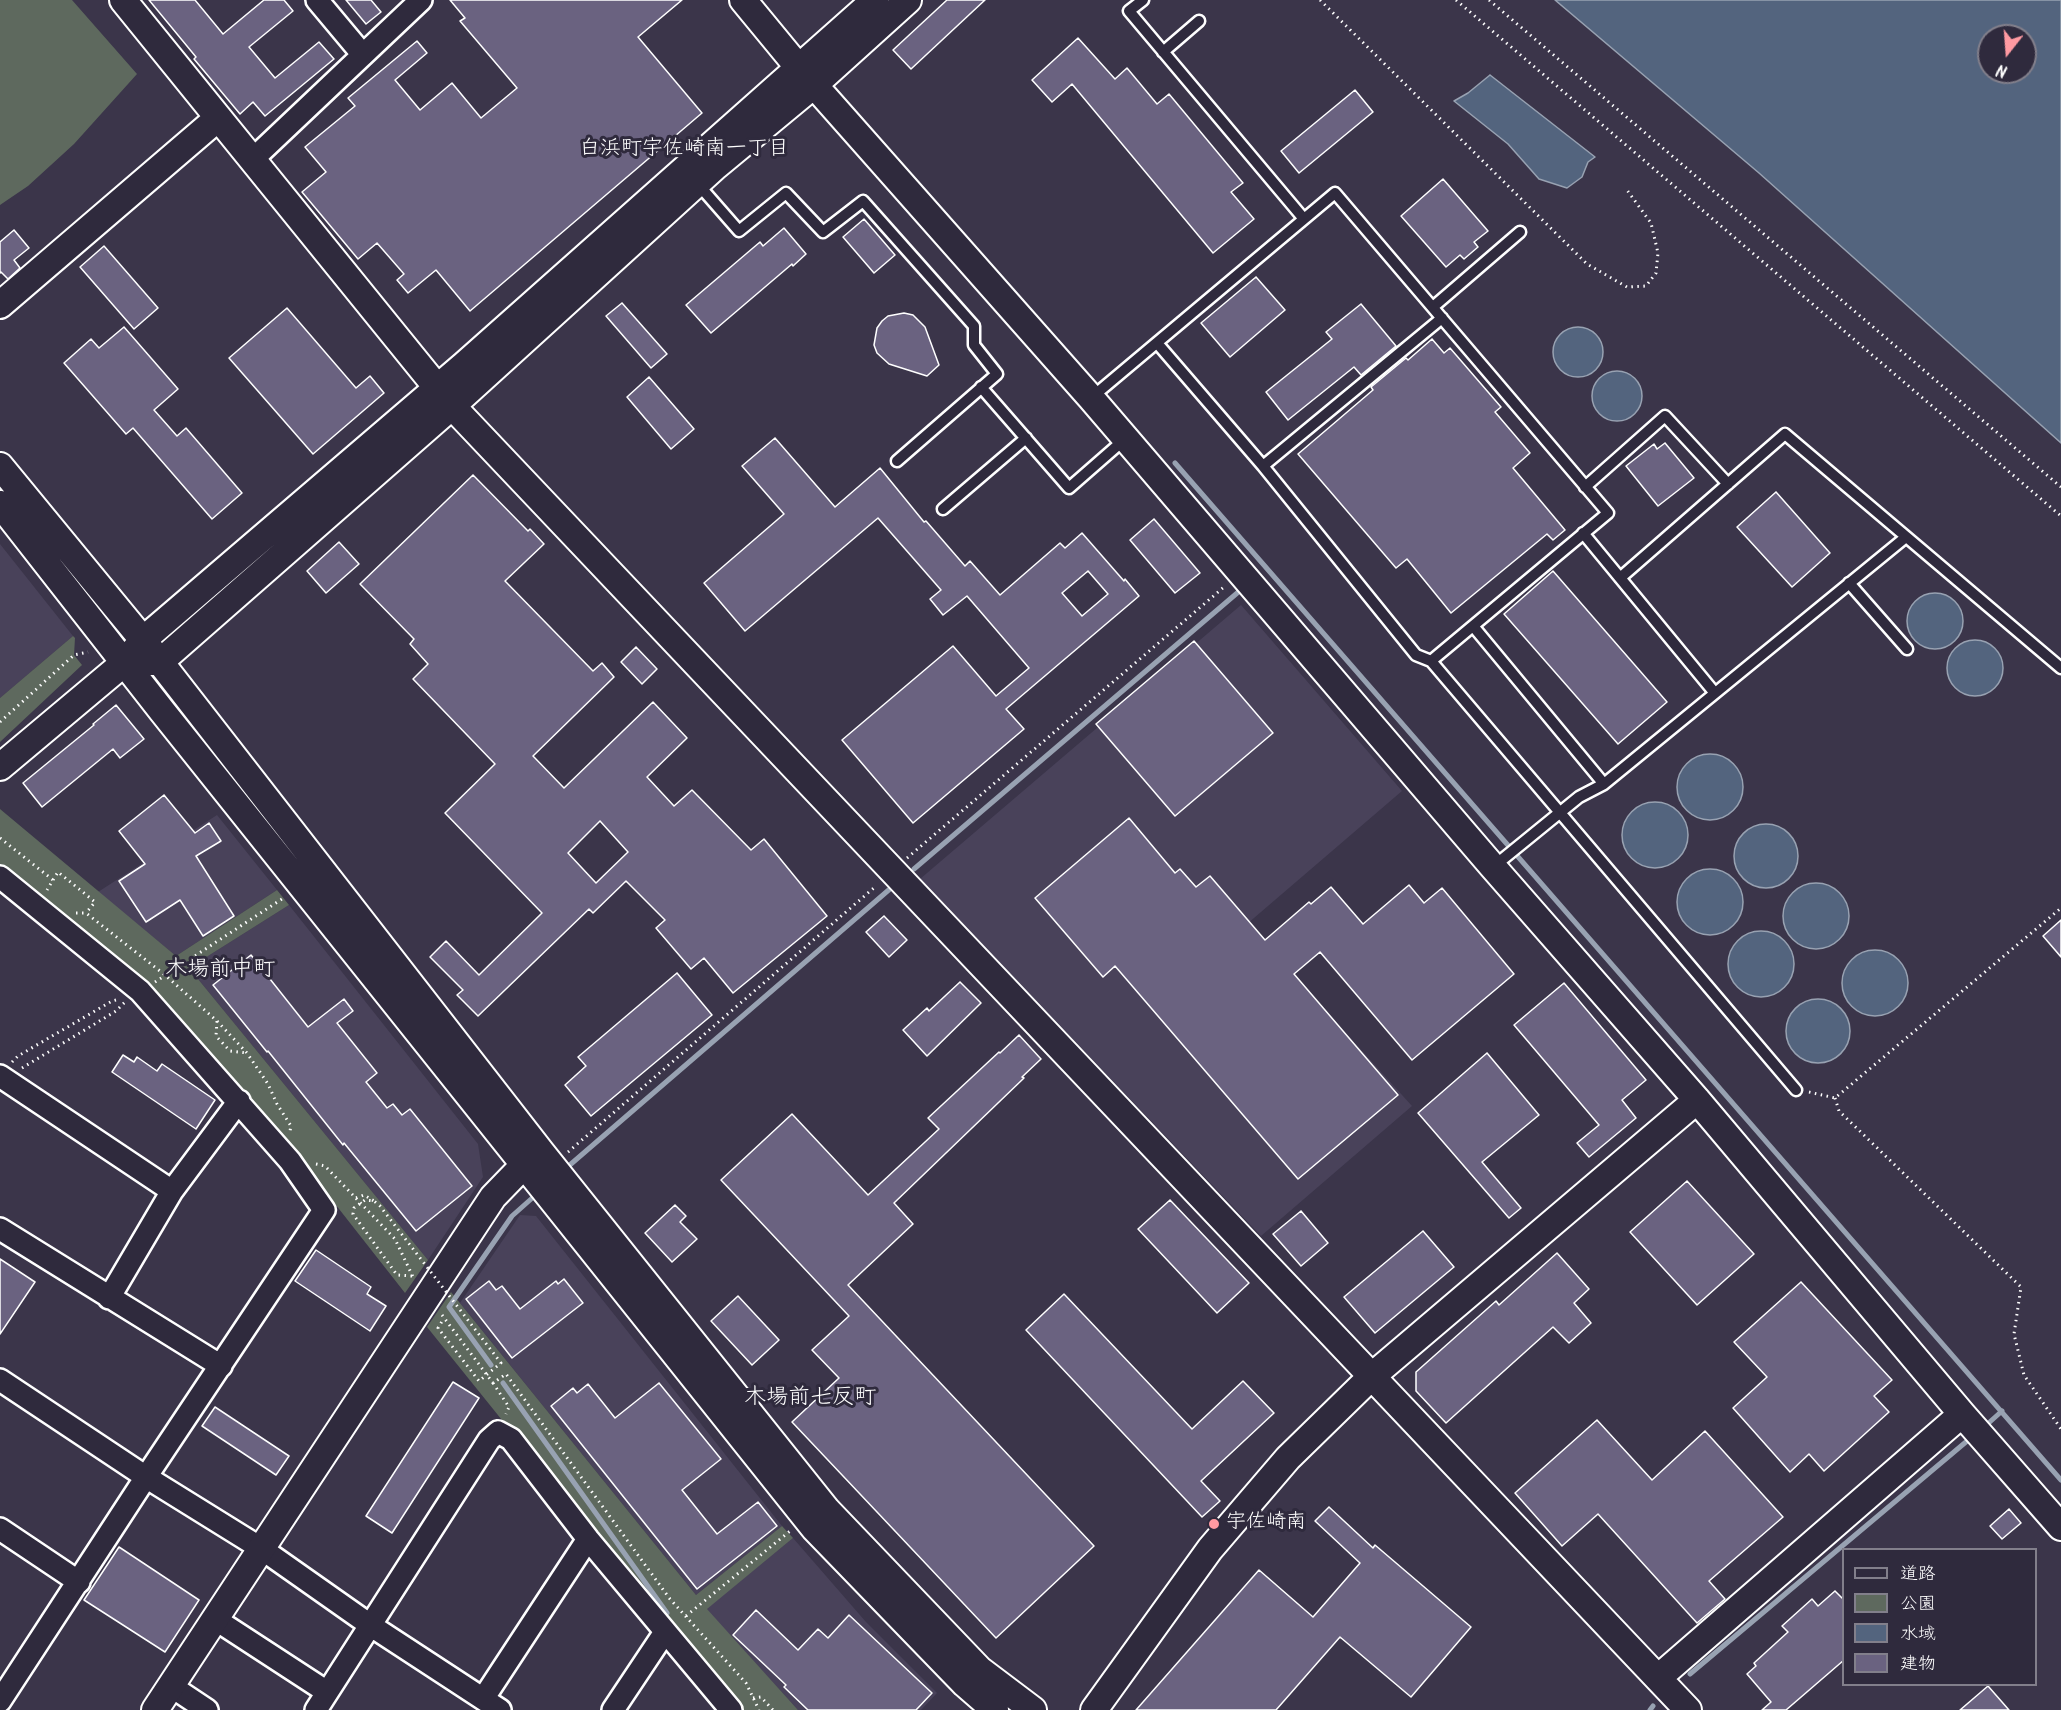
<!DOCTYPE html>
<meta charset="utf-8">
<style>
body{margin:0}
#map{position:relative;width:2061px;height:1710px;overflow:hidden;background:#3b354a;font-family:Kalam,"Klee One",sans-serif}
canvas{display:block}
.legend{position:absolute;left:1842px;top:1548px;width:195px;height:138px;box-sizing:border-box;background:#2f2a3d;border:2px solid #827f8b;margin:0;padding:8px 10px;list-style:none;font-size:18px;color:#fff}
.legend li{display:flex;align-items:center;gap:12px;height:30px}
.legend b{width:30px;border:2px solid #827f8b}
.north{position:absolute;left:1977px;top:24px;width:60px;height:60px;box-sizing:border-box;background:#2f2a3d;border:2px solid #827f8b;border-radius:50%;rotate:197deg;font-size:16px;font-weight:700;line-height:24px;text-align:center;color:#fff}
.north::after{content:'';display:block;margin:auto;width:21px;height:27px;background:#ff9aa2;clip-path:polygon(50% 0,100% 100%,50% 72%,0 100%)}
</style>
<div id="map">
<canvas width="2061" height="1710"></canvas>
<ul class="legend">
<li><b style="height:8px;background:#2f2a3d"></b>道路</li>
<li><b style="height:16px;background:#5e695e"></b>公園</li>
<li><b style="height:16px;background:#53647e"></b>水域</li>
<li><b style="height:16px;background:#6a6280"></b>建物</li>
</ul>
<div class="north">N</div>
</div>
<script>
const g = document.querySelector('canvas').getContext('2d');
g.lineJoin = 'round';
function fillPath(path, color) { g.fillStyle = color; g.fill(path, 'evenodd'); }
const toPath = rows => new Path2D(rows.map(r => 'M' + r).join(''));
function stroke(path, color, width, dash) { g.strokeStyle = color; g.lineWidth = width; g.lineCap = dash ? 'butt' : 'round'; g.setLineDash(dash || []); g.stroke(path); }
function drawText(font, color, halo, rows, align = 'center') {
  g.font = font + ' Kalam,"Klee One",sans-serif'; g.lineWidth = 6; g.setLineDash([]); g.textBaseline = 'middle'; g.strokeStyle = halo; g.fillStyle = color; for (const [text, x, y, turn = 0] of rows) {
    g.save(); g.translate(x, y); g.rotate((+turn || 0) * Math.PI / 180); g.textAlign = isNaN(turn) ? turn : align; if (halo) g.strokeText(text, 0, 0); g.fillText(text, 0, 0); g.restore();
  }
}
fillPath(toPath([
 [0,544,73,636,0,698],
 [1241,605,1402,791,1247,924,1412,1106,1261,1236,920,879],
 [217,815,277,890,176,956,98,892],
 [289,905,478,1144,483,1177,428,1260,189,968],
 [520,1215,536,1216,782,1526,696,1595,460,1303],
 [793,1538,866,1622,937,1693,921,1710,798,1710,706,1609]
]), '#49425a');
fillPath(toPath([
 [0,0,72,0,137,74,74,144,28,186,0,205],
 [73,636,75,638,74,655,82,665,0,742,0,698],
 [0,809,176,956,277,890,289,905,189,968,428,1260,405,1293,277,1130,146,984,0,869],
 [451,1292,696,1595,782,1526,793,1538,707,1609,798,1710,742,1710,663,1620,427,1327]
]), '#5e695e');
const water = toPath([
 [1555,0,2061,0,2061,443,1759,173,1555,0],
 [1989,36,2025,36,2025,72,1989,72,1989,36],
 [1490,75,1595,157,1588,162,1582,177,1567,188,1539,179,1508,144,1454,101,1468,93,1490,75],
 '1553 352a25 25 0 1 1 50 0a25 25 0 1 1-50 0Z',
 '1592 396a25 25 0 1 1 50 0a25 25 0 1 1-50 0Z',
 '1907 621a28 28 0 1 1 56 0a28 28 0 1 1-56 0Z',
 '1947 668a28 28 0 1 1 56 0a28 28 0 1 1-56 0Z',
 '1677 787a33 33 0 1 1 66 0a33 33 0 1 1-66 0Z',
 '1622 835a33 33 0 1 1 66 0a33 33 0 1 1-66 0Z',
 '1734 856a32 32 0 1 1 64 0a32 32 0 1 1-64 0Z',
 '1677 902a33 33 0 1 1 66 0a33 33 0 1 1-66 0Z',
 '1783 916a33 33 0 1 1 66 0a33 33 0 1 1-66 0Z',
 '1728 964a33 33 0 1 1 66 0a33 33 0 1 1-66 0Z',
 '1842 983a33 33 0 1 1 66 0a33 33 0 1 1-66 0Z',
 '1786 1031a32 32 0 1 1 64 0a32 32 0 1 1-64 0Z'
]);
fillPath(water, '#53647e');
stroke(water, '#98a2b2', 1.5);
stroke(toPath([
 [1175,463,2061,1480],
 [914,869,1243,588],
 [564,1170,891,888],
 [491,1365,449,1307,512,1216,539,1192],
 [503,1383,667,1613],
 [1983,1428,2002,1411],
 [1690,1674,1973,1436],
 [1650,1710,1653,1706]
]), '#98a2b2', 5);
const building = toPath([
 [149,0,195,0,223,34,264,0,284,0,293,11,249,47,275,78,319,42,334,59,265,116,253,102,240,114,194,59,196,57,149,0],
 [346,0,371,0,381,12,366,24,346,0],
 [450,0,682,0,638,37,702,113,470,311,436,270,408,293,397,280,404,274,377,243,358,259,302,192,326,172,305,147,355,106,348,98,417,41,427,53,395,80,420,110,452,83,481,118,517,88,460,21,465,18,450,0],
 [947,0,985,0,911,69,893,50,947,0],
 [1078,38,1115,79,1127,68,1157,104,1169,94,1243,183,1231,192,1254,219,1213,253,1072,84,1052,102,1032,80,1078,38],
 [1355,90,1373,112,1299,173,1281,151,1355,90],
 [1443,179,1488,231,1474,242,1478,247,1464,259,1460,255,1446,267,1401,216,1443,179],
 [864,219,895,255,874,273,843,237,864,219],
 [784,228,806,254,793,266,792,264,711,333,686,305,760,242,763,246,784,228],
 [14,230,29,248,14,260,20,268,8,279,1,272,0,273,0,242,14,230],
 [104,246,158,308,134,329,80,267,104,246],
 [1256,277,1285,310,1230,357,1201,323,1256,277],
 [622,303,667,354,651,368,606,316,622,303],
 [1361,304,1396,346,1361,375,1354,367,1288,420,1266,392,1332,339,1326,332,1361,304],
 [287,308,356,388,370,376,384,393,313,454,229,358,287,308],
 [904,313,913,315,925,327,939,365,927,376,889,364,877,353,874,345,877,328,882,321,888,316,904,313],
 [124,327,178,389,154,410,177,436,186,428,242,493,212,519,133,428,126,434,64,363,91,339,99,348,124,327],
 [1432,339,1444,353,1450,348,1501,407,1495,412,1530,453,1513,468,1565,530,1553,540,1547,534,1451,613,1407,559,1396,568,1298,454,1373,390,1371,387,1406,358,1408,360,1432,339],
 [649,377,694,429,671,449,627,397,649,377],
 [775,438,835,507,880,468,924,522,926,521,965,566,970,561,1000,595,1060,543,1065,548,1082,533,1124,581,1125,579,1139,596,1006,709,1024,729,913,823,842,740,953,646,996,696,1029,668,967,596,943,615,930,599,941,590,878,518,745,631,704,583,784,514,742,466,775,438],
 [1088,571,1108,594,1082,616,1062,593,1088,571],
 [1665,443,1694,478,1658,506,1626,466,1654,444,1657,449,1665,443],
 [473,475,528,531,530,529,544,544,505,581,593,671,602,663,614,677,533,756,564,788,653,702,687,738,647,777,674,806,692,790,751,850,764,839,827,916,733,993,704,958,691,969,656,928,665,920,626,881,593,913,589,909,478,1016,457,995,463,990,430,957,446,941,479,975,542,913,445,813,495,764,413,679,428,664,410,644,414,639,360,584,473,475],
 [600,821,628,852,596,883,568,853,600,821],
 [1776,492,1830,553,1792,587,1737,527,1776,492],
 [1154,519,1200,573,1175,593,1130,540,1154,519],
 [339,542,359,564,326,593,307,571,339,542],
 [1553,571,1667,702,1618,744,1504,614,1553,571],
 [1194,641,1273,733,1175,816,1096,724,1194,641],
 [636,647,657,669,642,684,621,662,636,647],
 [116,705,144,739,120,758,113,749,42,807,23,783,94,725,93,724,116,705],
 [164,795,195,833,209,823,221,841,196,856,234,916,203,936,180,900,146,922,119,881,145,864,119,831,164,795],
 [1129,818,1175,873,1180,869,1196,887,1210,876,1265,940,1309,902,1311,904,1331,887,1363,924,1409,885,1424,903,1442,888,1514,974,1412,1060,1320,952,1294,974,1398,1095,1298,1179,1115,966,1103,977,1035,898,1129,818],
 [884,916,907,940,889,957,866,932,884,916],
 [2061,920,2061,957,2043,936,2061,920],
 [251,955,308,1027,344,999,353,1011,337,1023,377,1073,366,1082,387,1108,393,1104,402,1115,410,1109,472,1186,416,1231,344,1143,343,1145,268,1051,267,1052,213,985,251,955],
 [677,973,712,1015,591,1116,565,1085,586,1066,578,1057,677,973],
 [960,982,981,1003,927,1056,903,1030,927,1008,929,1011,960,982],
 [1564,983,1646,1080,1622,1100,1636,1118,1589,1157,1577,1143,1599,1125,1514,1025,1564,983],
 [1019,1035,1041,1059,1022,1077,1024,1078,894,1203,913,1224,848,1285,1094,1546,996,1638,792,1422,839,1378,812,1350,849,1316,721,1180,792,1114,868,1195,939,1129,928,1118,999,1052,1000,1053,1019,1035],
 [1487,1053,1539,1115,1482,1162,1521,1208,1509,1218,1418,1113,1487,1053],
 [123,1055,134,1062,137,1057,157,1071,162,1064,215,1100,196,1129,112,1072,123,1055],
 [1687,1181,1754,1254,1697,1305,1630,1232,1687,1181],
 [1170,1200,1249,1283,1217,1313,1138,1229,1170,1200],
 [675,1205,686,1216,680,1222,697,1239,672,1262,645,1233,675,1205],
 [1301,1211,1328,1243,1301,1266,1273,1234,1301,1211],
 [1423,1231,1454,1267,1375,1333,1344,1297,1423,1231],
 [316,1250,371,1287,367,1294,386,1306,370,1331,295,1281,316,1250],
 [1557,1253,1589,1289,1574,1303,1591,1323,1569,1343,1553,1327,1446,1423,1416,1391,1416,1372,1496,1301,1499,1305,1557,1253],
 [0,1259,35,1282,0,1334,0,1259],
 [564,1279,583,1303,512,1358,466,1299,489,1281,496,1290,502,1286,520,1309,556,1281,558,1284,564,1279],
 [1801,1282,1892,1380,1874,1396,1889,1412,1824,1471,1809,1454,1790,1472,1733,1408,1767,1377,1734,1342,1801,1282],
 [1064,1294,1192,1429,1243,1381,1274,1413,1201,1481,1220,1501,1202,1517,1026,1330,1064,1294],
 [738,1296,779,1340,752,1365,711,1321,738,1296],
 [453,1382,479,1398,392,1533,366,1516,453,1382],
 [659,1383,721,1459,682,1490,717,1534,758,1502,777,1526,697,1589,551,1406,573,1388,577,1393,588,1384,615,1418,659,1383],
 [215,1407,289,1456,276,1475,202,1426,215,1407],
 [1597,1420,1652,1480,1705,1431,1783,1517,1709,1581,1725,1599,1697,1623,1598,1514,1562,1546,1515,1493,1597,1420],
 [1329,1507,1373,1548,1375,1545,1471,1627,1411,1697,1340,1637,1276,1710,1136,1710,1259,1570,1313,1617,1360,1563,1315,1521,1329,1507],
 [2009,1509,2021,1523,2002,1539,1990,1526,2009,1509],
 [119,1547,199,1600,165,1652,84,1600,119,1547],
 [1835,1591,1844,1600,1844,1660,1786,1710,1762,1710,1771,1702,1747,1674,1756,1666,1754,1663,1788,1632,1782,1626,1812,1599,1818,1606,1835,1591],
 [756,1610,798,1650,818,1629,828,1638,849,1615,932,1693,916,1710,808,1710,784,1687,786,1685,733,1635,756,1610],
 [1988,1686,2009,1710,1960,1710,1988,1686]
]);
fillPath(building, '#6a6280');
stroke(building, '#fff', 1.5);
const service = toPath([
 [1143,0,1129,11,1304,219],
 [1163,52,1199,21],
 [697,183,739,231,786,193,823,232,863,201,974,326,974,345,997,374,897,461],
 [1433,307,1520,232],
 [1157,343,1263,466,1416,655,1431,661,1796,1090],
 [981,387,1069,488,1125,439],
 [1091,398,1335,193,1608,513,1431,661],
 [1263,466,1442,318],
 [1585,487,1665,416,1728,484],
 [943,509,1026,438],
 [1583,533,1714,692],
 [1620,578,1785,434,2061,668],
 [1849,583,1907,649],
 [1473,626,1604,784],
 [1493,867,1579,797,1604,784,1906,537]
]);
const minor = toPath([
 [317,0,363,55],
 [252,160,421,0],
 [0,877,140,991,290,1161,324,1210,146,1477,0,1701],
 [0,1076,172,1191],
 [0,1229,221,1366],
 [109,1298,172,1191,239,1101],
 [0,1380,146,1477,262,1549,370,1625,500,1710],
 [0,1529,79,1582],
 [215,1619,327,1692],
 [171,1686,207,1710],
 [483,1699,588,1539],
 [316,1710,489,1440,498,1432,511,1439,588,1539,731,1710],
 [613,1710,665,1632]
]);
const tertiary = toPath([
 [123,0,452,406,1688,1710],
 [743,0,799,68,1091,398,1493,867,1697,1100,1962,1414,2061,1527],
 [0,305,218,118],
 [0,466,143,640,541,1152,827,1510,980,1670,1033,1710],
 [0,504,162,711,814,1528,965,1684,995,1710],
 [142,662,160,662,452,406,716,166,815,84,908,0],
 [0,767,124,663,143,640,464,365,875,0],
 [1658,1678,1962,1414],
 [155,1710,493,1197,524,1165,536,1155],
 [1094,1710,1210,1549,1288,1458,1371,1377,1697,1100]
]);
stroke(service, '#fff', 15);
stroke(minor, '#fff', 26);
stroke(tertiary, '#fff', 30);
stroke(toPath([
 [1320,0,1587,264,1627,287,1646,286,1656,273,1658,253,1651,223,1627,190],
 [1456,0,2061,516],
 [1489,0,2061,487],
 [0,722,74,655,88,652],
 [0,838,53,880,47,890],
 [907,858,1224,587],
 [53,880,58,872,95,902,86,913],
 [76,913,86,913,165,975,217,1021,247,1053,268,1084,277,1104,291,1126,290,1131],
 [155,982,285,897],
 [217,1021,216,1036,230,1051,247,1053],
 [12,1062,18,1056,112,1001,120,999],
 [22,1068,116,1011,125,1002],
 [1809,1092,1835,1098,2061,908],
 [1835,1098,1839,1111,2021,1287,2014,1334,2024,1375,2061,1429],
 [568,1152,876,886],
 [316,1164,325,1166,395,1239,414,1279],
 [356,1198,364,1195,374,1201],
 [442,1315,493,1383,506,1374,670,1599,746,1683,759,1710],
 [493,1383,509,1407,506,1414],
 [686,1616,790,1531],
 [753,1698,761,1697,773,1710]
]), '#fff', 3, [1.5, 4.5]);
stroke(service, '#2f2a3d', 10);
stroke(minor, '#2f2a3d', 21);
stroke(tertiary, '#2f2a3d', 26);
stroke(toPath([
 [412,1276,397,1275,353,1214,354,1208,365,1200,374,1201,380,1206,501,1363,479,1381,438,1328,444,1318]
]), '#fff', 3, [1.5, 4.5]);
for (const [x, y, r, color] of [
 [1214,1524,6,"#ff9aa2"]
]) { const dot = new Path2D(); dot.arc(x, y, r, 0, 2 * Math.PI); g.fillStyle = color; g.fill(dot); stroke(dot, '#2f2a3d', 2); }
drawText('20px', '#fff', '#2f2a3d', [
 ["宇佐崎南",1226,1524]
], 'left');
drawText('21px', '#fff', '#2f2a3d', [
 ["白浜町宇佐崎南一丁目",684,150]
]);
drawText('22px', '#fff', '#2f2a3d', [
 ["木場前中町",220,971],
 ["木場前七反町",810,1399]
]);
</script>
